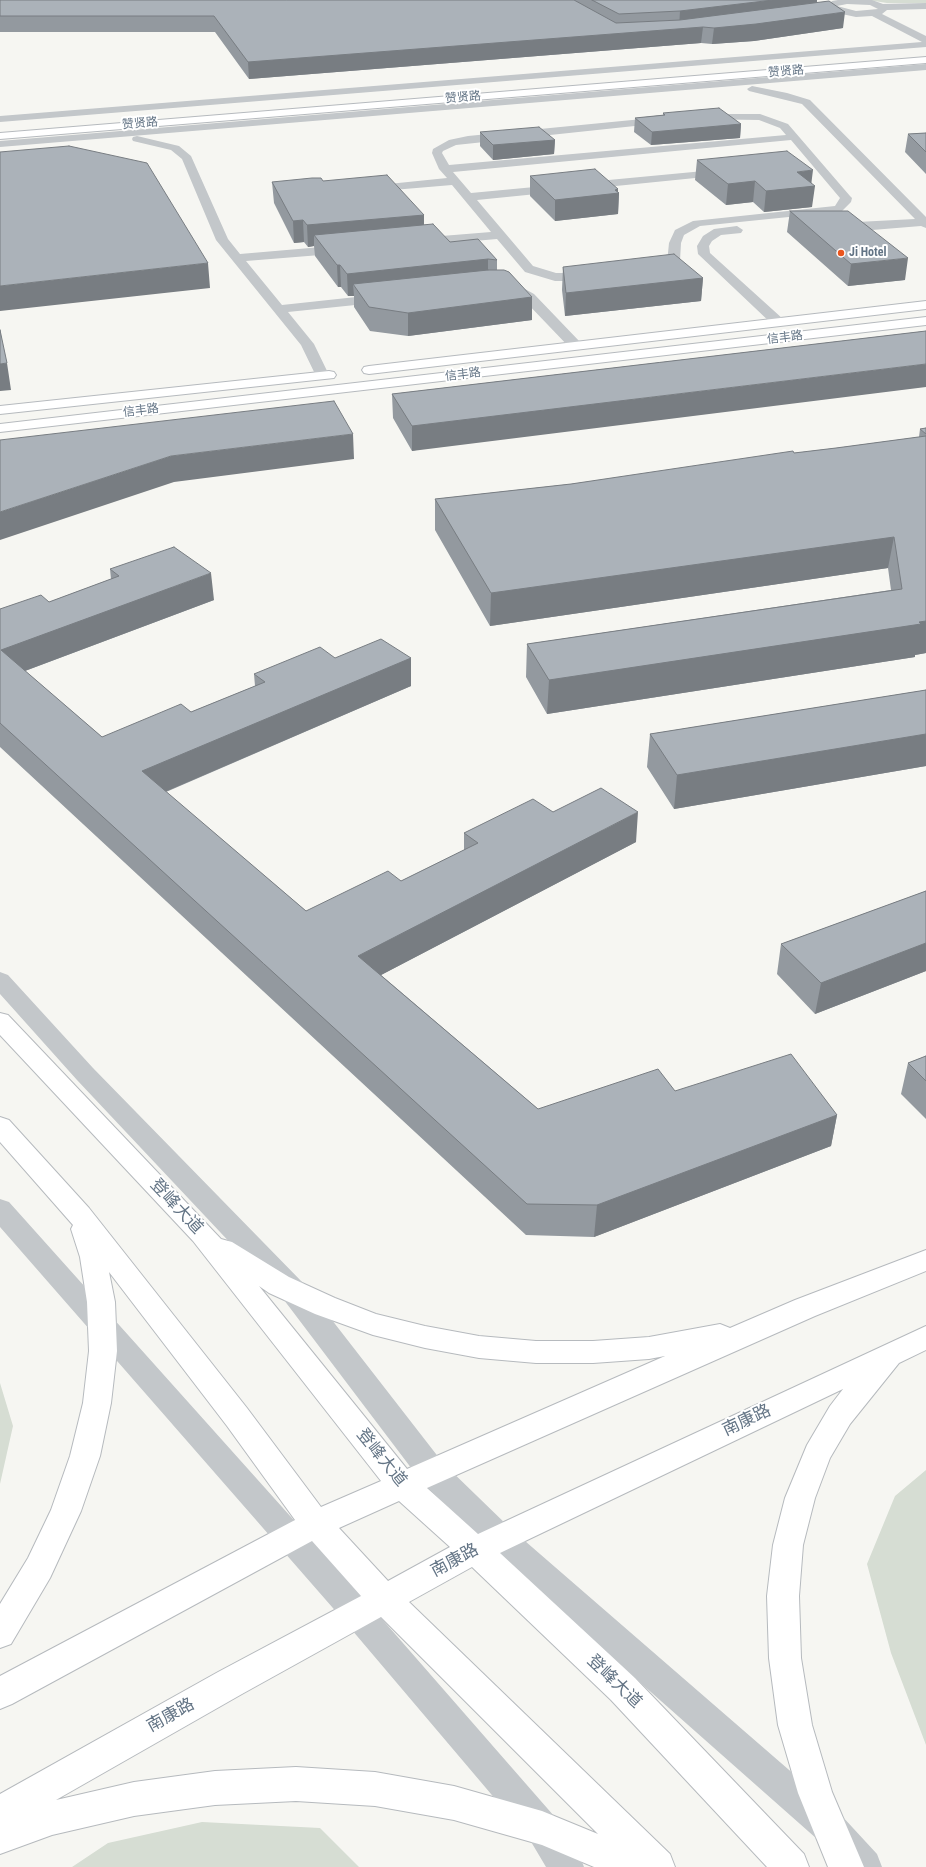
<!DOCTYPE html>
<meta charset="utf-8">
<style>
body{margin:0}
canvas{display:block;background:#f6f6f2}
</style>
<canvas width="926" height="1867"></canvas>
<script>
const g = document.querySelector('canvas').getContext('2d');
g.lineJoin = 'round';
function fillPath(path, color) { g.fillStyle = color; g.fill(path, 'evenodd'); }
const toPath = rows => new Path2D(rows.map(r => 'M' + r).join(''));
function stroke(path, color, width, dash) { g.strokeStyle = color; g.lineWidth = width; g.lineCap = dash ? 'butt' : 'round'; g.setLineDash(dash || []); g.stroke(path); }
function drawText(font, color, halo, rows, align = 'center') {
  g.font = font + ' "Roboto Condensed","Noto Sans SC",sans-serif'; g.lineWidth = 4; g.setLineDash([]); g.textBaseline = 'middle'; g.strokeStyle = halo; g.fillStyle = color; for (const [text, x, y, turn = 0] of rows) {
    g.save(); g.translate(x, y); g.rotate((+turn || 0) * Math.PI / 180); g.textAlign = isNaN(turn) ? turn : align; if (halo) g.strokeText(text, 0, 0); g.fillText(text, 0, 0); g.restore();
  }
}
fillPath(toPath([
 [868,0,926,0,926,3,887,3],
 [0,1383,13,1426,0,1484],
 [926,1470,926,1745,891,1653,867,1564,895,1496],
 [202,1822,320,1828,359,1867,72,1867,108,1843]
]), '#d6ddd3');
const major = toPath([
 [926,57,926,63,0,139,0,133,926,57],
 [926,301,926,309,369,374,364,373,362,370,364,367,369,366,926,301],
 [926,317,926,325,0,432,0,424,926,317],
 [329,371,334,372,336,375,334,378,0,414,0,406,329,371],
 [0,1013,8,1015,221,1239,232,1242,289,1277,335,1298,376,1314,425,1326,479,1336,536,1341,593,1341,649,1337,720,1324,730,1328,795,1300,926,1250,926,1271,815,1316,427,1488,478,1534,926,1326,926,1350,899,1363,850,1424,830,1458,815,1498,803,1545,799,1596,801,1658,812,1725,832,1792,864,1867,828,1867,798,1793,778,1725,769,1658,767,1596,773,1545,785,1498,807,1445,830,1406,843,1389,500,1553,635,1678,804,1854,809,1867,767,1867,611,1700,472,1567,409,1602,670,1854,675,1867,594,1867,542,1845,454,1820,375,1806,296,1801,215,1805,134,1816,52,1835,0,1854,0,1794,218,1672,361,1596,312,1541,12,1704,0,1709,0,1676,295,1520,227,1426,109,1272,115,1302,117,1351,111,1403,100,1456,81,1511,50,1578,11,1644,0,1648,0,1604,28,1558,51,1510,70,1456,83,1403,89,1351,87,1302,80,1257,71,1229,73,1225,0,1142,0,1117,9,1120,89,1208,247,1408,321,1507,381,1481,193,1241,0,1035,0,1013],
 [259,1286,269,1293,315,1314,373,1335,425,1348,479,1358,536,1363,593,1363,649,1359,665,1356,407,1469,259,1286],
 [399,1501,450,1547,388,1581,339,1528,399,1501],
 [381,1617,598,1834,542,1811,454,1786,375,1772,296,1767,215,1771,134,1782,56,1800,242,1694,381,1617]
]);
stroke(major, '#b6babe', 2);
fillPath(toPath([
 [838,0,872,0,883,4,926,3,926,9,887,10,882,14,926,36,926,47,0,122,0,116,922,42,872,16,856,17,837,13,828,9,827,7,832,1,838,0],
 [847,4,870,5,878,9,856,11,837,6,847,4],
 [926,64,926,70,0,147,0,141,926,64],
 [752,86,787,93,810,100,926,217,926,228,921,226,860,231,834,230,832,227,838,223,915,219,802,104,749,91,747,89,752,86],
 [700,114,760,114,788,124,850,196,852,198,851,202,842,211,838,212,700,226,684,235,681,243,680,261,676,268,655,274,651,273,649,270,651,267,667,263,669,243,675,230,693,221,835,206,840,198,791,140,453,172,471,193,725,169,731,172,725,175,477,200,533,266,556,273,591,273,595,274,597,277,595,280,591,281,555,281,525,272,497,239,417,246,413,245,411,242,417,238,491,232,452,185,369,192,363,189,369,186,447,178,439,169,432,153,433,149,449,140,468,136,663,117,668,120,663,123,456,145,443,151,442,153,449,165,786,135,780,128,759,120,696,119,695,117,700,114],
 [137,136,179,146,191,156,228,239,240,254,345,245,349,246,351,249,345,253,246,261,282,305,384,294,389,295,390,298,389,301,384,302,288,312,314,344,329,375,327,378,317,378,301,345,216,240,182,159,171,150,133,141,132,139,133,137,137,136],
 [737,226,743,230,741,233,721,235,712,241,709,246,710,253,783,319,785,322,783,325,773,325,698,254,697,246,703,236,714,229,737,226],
 [506,284,525,289,534,294,581,343,583,346,581,349,571,349,524,300,515,295,502,291,500,288,502,285,506,284],
 [0,972,8,975,93,1068,304,1284,443,1463,510,1528,841,1815,877,1854,882,1867,841,1867,817,1839,488,1548,421,1481,284,1300,77,1080,0,994,0,972],
 [0,1199,9,1202,368,1603,554,1816,579,1854,584,1867,546,1867,530,1840,346,1623,0,1227,0,1199]
]), '#c3c7ca');
fillPath(major, '#fff');
fillPath(toPath([
 [0,0,817,0,817,3,843,28,754,41,712,44,701,43,249,79,215,32,0,32],
 [663,113,741,124,740,138,651,145,634,132,635,118,663,115],
 [480,132,555,140,554,154,493,160,480,146],
 [926,133,926,174,905,152,908,134],
 [697,160,812,183,812,207,764,212,753,202,726,205,695,180],
 [530,176,618,192,619,193,618,214,555,221,530,196],
 [323,181,424,215,424,225,450,242,497,260,497,270,532,297,532,320,408,336,370,331,354,307,354,296,348,296,341,287,338,287,315,256,314,246,308,247,304,242,294,243,274,203,272,182],
 [790,211,905,280,848,286,787,232],
 [563,267,703,278,701,301,565,316,562,290],
 [926,331,412,451,393,418,392,394],
 [926,428,926,653,915,655,915,657,547,714,526,677,527,644,891,590,888,568,490,626,435,530,435,499,571,484,794,453,836,448,919,437,920,429],
 [110,569,214,600,25,671,102,737,191,712,255,686,254,674,335,658,411,658,411,686,166,792,306,911,401,881,464,850,464,833,553,812,636,842,381,975,538,1109,675,1091,837,1115,831,1146,594,1237,526,1235,0,747,0,609,49,602,111,579],
 [926,690,926,766,674,809,647,767,650,734],
 [926,891,926,971,815,1014,777,974,781,944],
 [926,1056,926,1119,901,1094,908,1063]
]), '#93999f');
fillPath(toPath([
 [773,0,817,0,816,10,679,28,680,11],
 [845,12,843,28,754,41,712,44,714,28],
 [703,27,701,43,249,79,248,62],
 [741,124,740,138,651,145,652,132],
 [555,140,554,154,493,160,493,145],
 [813,170,811,186,815,186,812,207,764,212,766,191,797,172],
 [755,181,753,202,726,205,728,184],
 [618,189,618,193,619,193,618,214,555,221,555,200],
 [424,215,424,236,314,235,314,246,308,247,307,225],
 [303,220,304,242,294,243,293,221],
 [908,258,905,280,848,286,851,264],
 [488,259,488,282,353,284,354,296,348,296,347,274],
 [208,263,210,288,0,311,0,286],
 [337,265,340,265,341,287,338,287],
 [703,278,701,301,565,316,566,293],
 [532,297,532,320,408,336,408,313],
 [7,363,11,390,0,391,0,364],
 [926,364,926,387,412,451,412,426],
 [353,434,354,459,174,482,0,540,0,512,171,456],
 [894,537,888,568,490,626,491,593],
 [211,573,214,600,6,678,1,650],
 [926,621,926,653,915,655,915,657,547,714,549,680],
 [411,658,411,686,146,800,142,771],
 [926,734,926,766,674,809,677,775],
 [638,812,636,842,360,986,358,956],
 [926,943,926,971,815,1014,821,983],
 [837,1115,831,1146,594,1237,597,1205]
]), '#787d82');
const building = toPath([
 [0,0,574,0,616,23,680,20,829,1,845,12,756,24,714,28,703,27,248,62,214,16,0,16,0,0],
 [592,0,773,0,680,11,619,14,592,0],
 [719,108,741,124,652,132,635,118,665,115,663,113,719,108],
 [539,127,555,140,493,145,480,132,539,127],
 [926,133,926,152,908,134,926,133],
 [69,146,147,163,208,263,0,286,0,152,69,146],
 [787,151,813,170,797,172,815,186,766,191,755,181,728,184,697,160,787,151],
 [595,169,618,189,615,190,619,193,555,200,530,176,595,169],
 [387,175,424,215,307,225,303,220,293,221,272,182,312,178,321,178,323,181,387,175],
 [790,211,848,211,908,258,851,264,790,211],
 [433,224,450,242,478,239,497,260,488,259,347,274,340,265,337,265,314,235,433,224],
 [674,254,703,278,566,293,563,267,674,254],
 [488,270,504,270,509,272,532,297,408,313,369,307,353,284,488,270],
 [0,330,7,363,0,364,0,330],
 [926,331,926,364,412,426,392,394,926,331],
 [334,401,353,434,171,456,0,512,0,440,334,401],
 [926,428,926,434,920,429,926,428],
 [926,436,926,621,919,622,921,624,549,680,527,644,902,589,894,537,491,593,435,499,571,484,793,451,794,453,836,448,926,436],
 [174,547,211,573,1,650,102,737,181,704,191,712,265,682,254,674,320,647,335,658,381,639,411,658,142,771,306,911,388,871,401,881,478,843,464,833,533,799,553,812,601,788,638,812,358,956,538,1109,658,1069,675,1091,791,1054,837,1115,597,1205,527,1204,0,723,0,609,41,595,49,602,119,576,110,569,174,547],
 [926,690,926,734,677,775,650,734,926,690],
 [926,891,926,943,821,983,781,944,926,891],
 [926,1056,926,1081,908,1063,926,1056]
]);
fillPath(building, '#abb2b9');
stroke(building, '#787d82', 1);
for (const [x, y, r, color] of [
 [841,253,4,"#eb551d"]
]) { const dot = new Path2D(); dot.arc(x, y, r, 0, 2 * Math.PI); g.fillStyle = color; g.fill(dot); stroke(dot, '#fff', 1.5); }
drawText('12px', '#637485', '#fff', [
 ["赞贤路",786,72,-5],
 ["赞贤路",463,98,-5],
 ["赞贤路",140,124,-5],
 ["信丰路",785,338,-7],
 ["信丰路",463,375,-7],
 ["信丰路",141,411,-7]
]);
drawText('bold 12px', '#637485', '#fff', [
 ["Ji Hotel",849,253]
], 'left');
drawText('17px', '#637485', '#fff', [
 ["登峰大道",176,1207,47],
 ["南康路",747,1421,-25],
 ["登峰大道",381,1458,51],
 ["南康路",455,1561,-28],
 ["登峰大道",614,1682,44],
 ["南康路",171,1716,-29]
]);
</script>
